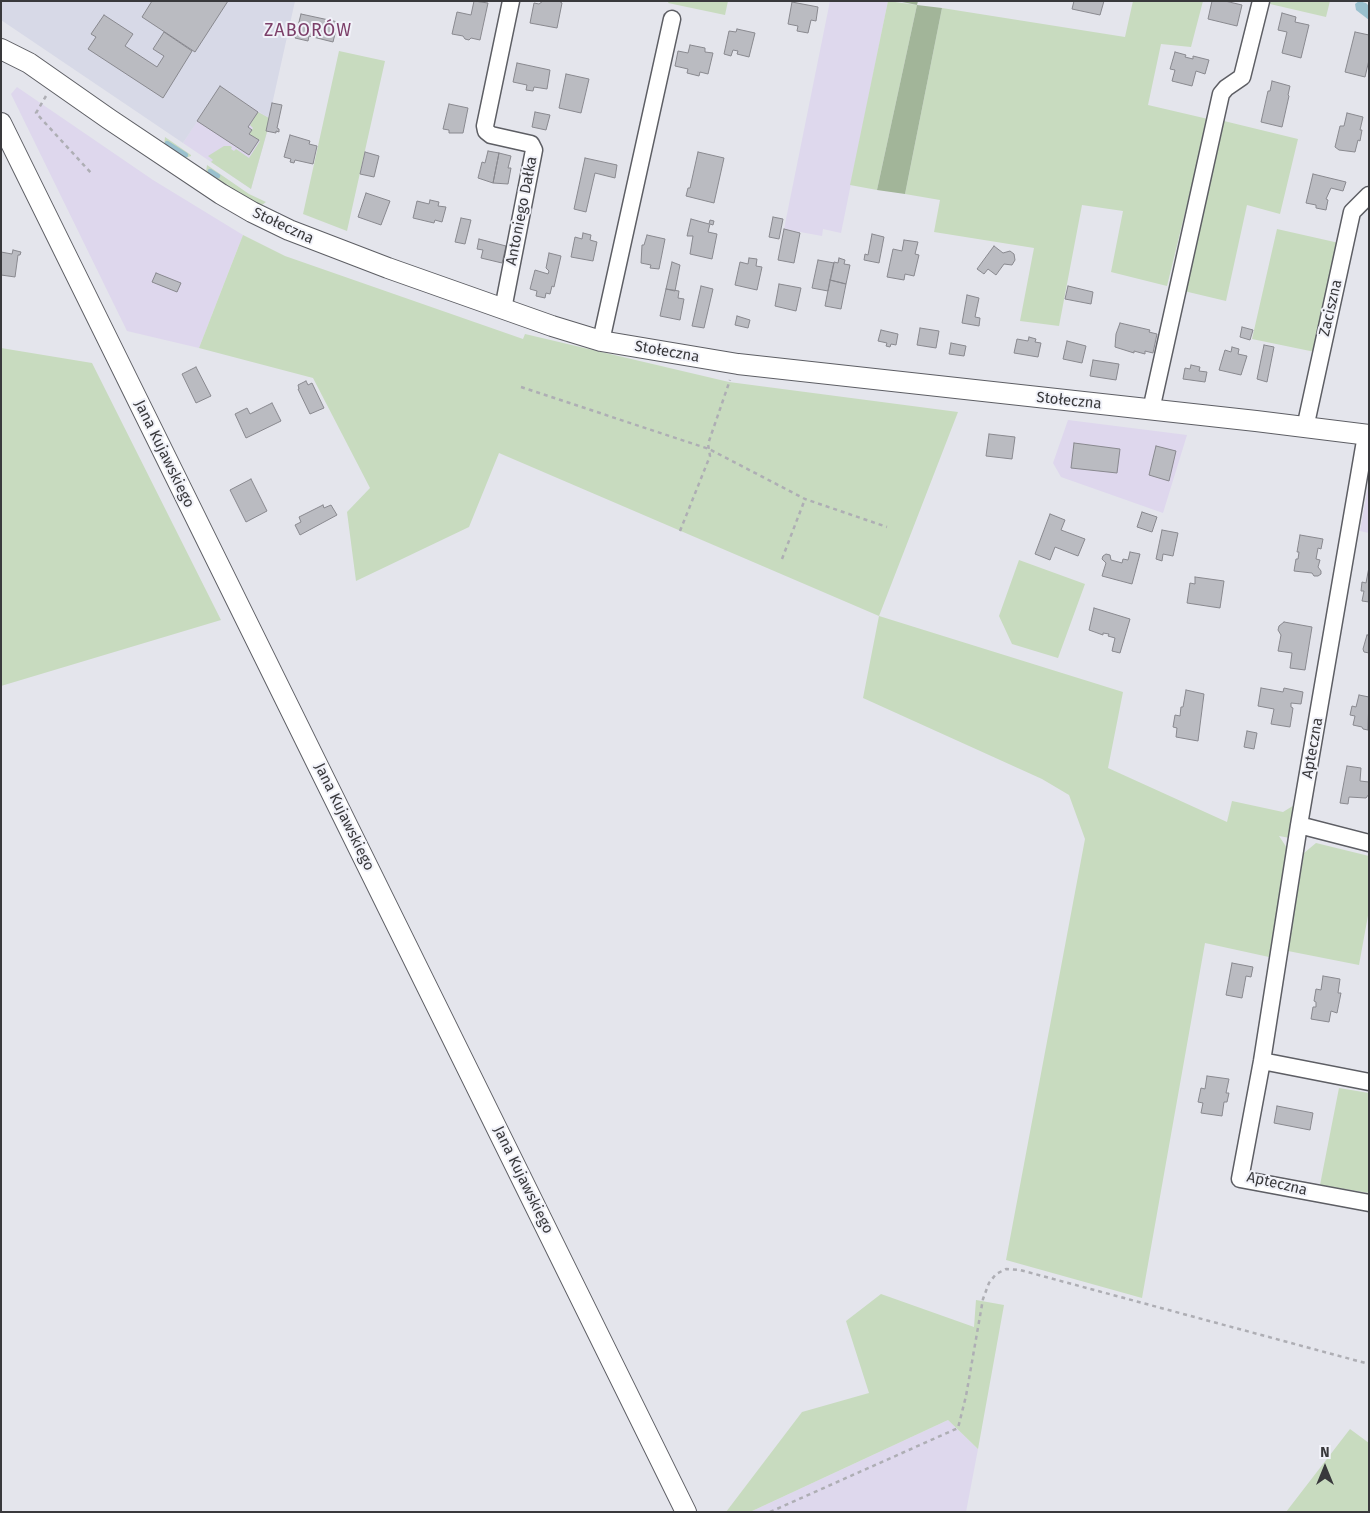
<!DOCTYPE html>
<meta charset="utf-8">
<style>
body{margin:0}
#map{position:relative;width:1370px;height:1513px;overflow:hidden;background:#e4e5ec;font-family:"Fira Sans",sans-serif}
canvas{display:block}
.frame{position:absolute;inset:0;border:2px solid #39393c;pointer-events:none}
.north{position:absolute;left:1300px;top:1443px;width:50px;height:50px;-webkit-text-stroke:4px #f1f2f9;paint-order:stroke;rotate:0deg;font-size:14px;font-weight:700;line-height:20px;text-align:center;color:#39393c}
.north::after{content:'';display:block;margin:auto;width:18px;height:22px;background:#39393c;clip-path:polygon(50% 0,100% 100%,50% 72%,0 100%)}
</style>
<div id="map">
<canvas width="1370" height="1513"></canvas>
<div class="frame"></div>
<div class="north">N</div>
</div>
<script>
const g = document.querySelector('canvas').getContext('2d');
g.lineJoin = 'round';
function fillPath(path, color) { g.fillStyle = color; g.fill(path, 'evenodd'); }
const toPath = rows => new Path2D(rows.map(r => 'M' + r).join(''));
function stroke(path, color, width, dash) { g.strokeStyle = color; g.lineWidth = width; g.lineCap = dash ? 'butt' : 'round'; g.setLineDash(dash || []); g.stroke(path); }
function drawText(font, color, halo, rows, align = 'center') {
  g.font = font + ' "Fira Sans",sans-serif'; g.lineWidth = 4; g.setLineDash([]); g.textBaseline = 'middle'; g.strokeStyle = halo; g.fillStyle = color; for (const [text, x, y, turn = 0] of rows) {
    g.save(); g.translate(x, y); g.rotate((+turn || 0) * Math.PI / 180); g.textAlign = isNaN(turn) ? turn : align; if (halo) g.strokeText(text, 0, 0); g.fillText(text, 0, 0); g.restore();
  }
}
fillPath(toPath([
 [220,86,269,118,267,132,251,189,183,143],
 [17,87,153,180,243,235,199,348,127,331,11,94],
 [1068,420,1187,435,1163,513,1061,477,1053,463],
 [1369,481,1369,533,1360,531]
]), '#ded7ed');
fillPath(toPath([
 [830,1,888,1,841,233,823,229,822,236,784,229],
 [948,1420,978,1449,966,1512,750,1512]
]), '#ded8ed');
fillPath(toPath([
 [1,1,295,1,269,118,220,87,183,143,1,20]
]), '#d7d9e7');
fillPath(toPath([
 [669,1,728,1,725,15,668,3],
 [888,1,917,5,877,190,850,185],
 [1133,1,1203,1,1191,47,1161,44,1148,105,1208,119,1167,286,1111,272,1123,211,1082,205,1059,326,1020,321,1034,248,934,232,940,200,905,194,942,8,1125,37],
 [1271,1,1330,1,1326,17,1270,4],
 [339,51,385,61,347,231,303,214],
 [258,112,269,118,267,132,251,189,211,162,213,160,208,156,224,146,230,146,232,147,231,149,234,151,236,149,249,158,260,141,249,134,253,128,250,125],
 [1224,121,1298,139,1280,214,1247,205,1226,301,1184,291],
 [165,137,191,155,191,156,183,159,164,146],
 [207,165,249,194,266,202,262,205,258,206,237,194,206,172],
 [1277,229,1339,243,1315,352,1252,339],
 [243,235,285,256,523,339,525,334,729,382,958,412,879,616,1123,692,1108,768,1227,822,1232,801,1283,812,1296,804,1290,838,1279,836,1287,848,1269,957,1205,943,1142,1298,1006,1260,1085,839,1069,795,1042,779,863,698,879,616,499,453,469,527,356,581,347,512,370,488,313,378,199,348],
 [1,348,92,363,221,620,1,686],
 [1019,560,1085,584,1058,658,1012,644,999,616],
 [1316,843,1369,856,1369,910,1359,965,1288,951,1304,853],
 [1339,1088,1369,1093,1369,1193,1320,1185],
 [881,1294,974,1327,976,1300,1004,1305,978,1449,948,1420,750,1512,726,1512,802,1412,869,1393,846,1321],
 [1350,1429,1369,1443,1369,1512,1286,1512]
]), '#c8dbbf');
fillPath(toPath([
 [897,1,918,1,917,5,942,8,905,194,877,190,917,5]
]), '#a2b599');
fillPath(toPath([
 [1359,1,1366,3,1369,6,1369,20,1356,10,1355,4]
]), '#9ac0ce');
stroke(toPath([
 [167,143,186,155],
 [210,171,218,176]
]), '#9ac0ce', 4.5);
const building = toPath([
 [152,1,228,1,195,52,142,17,152,1],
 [474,1,488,3,480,40,471,38,469,40,465,39,463,36,452,34,457,12,471,15,474,1],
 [543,1,559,1,562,3,557,28,530,23,534,3,539,4,543,1],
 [1074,1,1104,1,1100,15,1072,9,1074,1],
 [1212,1,1225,1,1242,5,1237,26,1208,19,1212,1],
 [792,2,818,7,816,21,811,20,808,33,797,31,798,26,788,24,792,2],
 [1282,13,1296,17,1295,22,1309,25,1301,58,1282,53,1287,32,1278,30,1282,13],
 [301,14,338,22,333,42,309,36,308,41,295,38,301,14],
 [104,15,133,34,125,46,157,67,164,56,153,49,164,32,192,51,163,98,88,49,96,37,91,34,104,15],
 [737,29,755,33,749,57,737,54,738,51,733,50,731,56,724,54,729,31,736,32,737,29],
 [1355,32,1369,35,1369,60,1365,77,1345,72,1355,32],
 [690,45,705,48,705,52,713,53,708,74,700,72,699,76,687,73,688,69,675,66,678,51,688,53,690,45],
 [1175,52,1186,55,1185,57,1193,59,1193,56,1209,60,1205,74,1196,71,1192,86,1172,81,1175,70,1170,69,1175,52],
 [517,63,550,70,547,89,534,87,533,91,526,90,527,85,513,82,517,63],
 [566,74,589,79,581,113,559,108,566,74],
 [1272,81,1290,86,1288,95,1289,96,1282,127,1261,122,1268,91,1270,91,1272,81],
 [220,86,258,112,248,127,252,130,249,134,259,140,249,155,197,121,220,86],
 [272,103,282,105,277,128,279,129,279,132,276,131,276,133,266,131,272,103],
 [449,104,468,108,463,133,449,133,449,130,443,129,449,104],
 [535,112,550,115,546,130,532,127,535,112],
 [1347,113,1363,117,1360,130,1362,130,1360,141,1358,140,1355,152,1339,150,1335,147,1340,126,1344,126,1347,113],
 [290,135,310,141,309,144,317,146,313,164,295,160,294,163,290,162,291,159,284,157,290,135],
 [488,151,499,153,493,183,478,178,482,162,485,163,488,151],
 [365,152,379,156,374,177,360,174,365,152],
 [698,152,724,158,714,203,686,196,688,188,690,188,698,152],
 [499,153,511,156,508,168,511,168,508,184,493,183,499,153],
 [585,158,617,165,615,178,595,173,586,212,574,209,585,158],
 [1313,174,1346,182,1343,191,1331,188,1326,199,1328,200,1326,210,1316,208,1316,205,1306,203,1313,174],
 [366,193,390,201,381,225,358,217,366,193],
 [430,200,439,202,438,206,446,207,442,222,435,220,434,223,413,218,417,201,429,204,430,200],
 [773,217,783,219,779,239,769,237,773,217],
 [461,218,471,220,465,244,455,242,461,218],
 [691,219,709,224,710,220,714,221,713,225,710,224,708,232,717,234,712,259,690,254,693,236,687,236,691,219],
 [784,229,800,233,794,263,778,260,784,229],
 [583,233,591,235,590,240,597,242,593,261,571,257,575,237,582,239,583,233],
 [872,234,884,237,879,263,864,260,865,254,868,255,872,234],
 [647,235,665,239,659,269,650,268,651,265,641,263,642,245,644,245,647,235],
 [479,239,506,246,502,263,481,258,483,250,477,249,479,239],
 [904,240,918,242,915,254,919,255,914,276,905,274,904,280,887,277,893,249,902,251,904,240],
 [994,246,1003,253,1010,251,1014,254,1015,260,1012,265,1004,264,996,275,988,269,984,274,977,269,994,246],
 [13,250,21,252,20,255,18,255,15,277,1,275,1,252,12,254,13,250],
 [549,253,561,256,554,287,552,286,550,294,546,293,545,298,536,296,537,291,530,289,535,270,548,274,549,271,546,268,549,253],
 [749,258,757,259,756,266,762,267,757,290,735,285,740,262,748,264,749,258],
 [839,258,845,260,844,264,850,265,846,284,830,280,834,262,838,263,839,258],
 [818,260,834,263,828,291,812,288,818,260],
 [672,262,680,265,675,291,666,289,672,262],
 [156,273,181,283,177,292,152,282,156,273],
 [830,280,846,284,841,309,825,306,830,280],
 [779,284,801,288,796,311,775,306,779,284],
 [701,286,713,289,704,328,692,326,701,286],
 [1068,286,1093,292,1091,304,1065,299,1068,286],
 [666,289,679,291,678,298,684,299,680,320,660,316,666,289],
 [967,295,979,298,975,317,980,318,979,326,962,323,967,295],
 [737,316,750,320,748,328,735,325,737,316],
 [1120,323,1150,330,1149,332,1157,334,1153,353,1145,351,1145,354,1134,351,1134,353,1115,347,1116,334,1120,323],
 [1242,327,1253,330,1250,340,1240,337,1242,327],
 [920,328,939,331,936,348,917,345,920,328],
 [881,330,898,334,896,345,891,344,890,347,886,346,887,343,878,341,881,330],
 [1029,337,1036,339,1035,342,1041,343,1038,357,1014,353,1017,339,1028,341,1029,337],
 [1067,341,1086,346,1082,363,1063,359,1067,341],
 [951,343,966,346,964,356,949,354,951,343],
 [1264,345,1274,347,1267,382,1257,379,1264,345],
 [1232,347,1239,349,1238,354,1247,356,1241,375,1219,370,1225,350,1231,352,1232,347],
 [1093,360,1119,364,1116,380,1090,376,1093,360],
 [1191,365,1200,367,1199,371,1207,372,1205,382,1183,379,1185,368,1190,369,1191,365],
 [196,367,211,396,196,403,182,374,196,367],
 [306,381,308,385,312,383,324,408,310,414,298,389,299,389,298,385,306,381],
 [272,403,281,421,246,438,235,414,247,408,250,414,272,403],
 [989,434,1015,437,1012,459,986,456,989,434],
 [1074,443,1120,449,1117,473,1071,468,1074,443],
 [1156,446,1176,451,1169,481,1149,475,1156,446],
 [251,479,267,511,246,522,230,490,251,479],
 [323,505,324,508,331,505,337,515,300,535,295,525,301,522,299,517,323,505],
 [1142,512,1157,517,1152,532,1137,527,1142,512],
 [1050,514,1065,520,1061,530,1085,539,1078,556,1055,547,1050,560,1035,554,1050,514],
 [1162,530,1178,533,1173,556,1163,554,1162,561,1156,559,1162,530],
 [1300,535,1323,539,1321,549,1318,548,1316,559,1320,560,1318,567,1321,571,1321,574,1318,576,1314,576,1312,573,1294,571,1296,559,1298,559,1299,552,1297,552,1300,535],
 [1130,552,1140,554,1132,584,1102,576,1106,563,1102,559,1103,556,1106,554,1110,555,1111,560,1122,563,1123,559,1128,560,1130,552],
 [1369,567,1369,602,1362,601,1364,591,1361,591,1362,582,1366,583,1369,567],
 [1195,577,1224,581,1220,608,1187,603,1190,583,1195,584,1195,577],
 [1094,608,1130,619,1120,653,1112,651,1115,638,1108,636,1109,634,1103,633,1103,635,1089,630,1094,608],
 [1284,622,1312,627,1305,670,1290,668,1292,653,1278,651,1281,635,1278,630,1279,626,1284,622],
 [1367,635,1369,635,1369,653,1364,652,1363,649,1367,635],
 [1261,688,1283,692,1284,688,1303,692,1301,704,1291,703,1291,707,1293,708,1290,727,1271,724,1274,709,1258,706,1261,688],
 [1186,690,1204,694,1198,741,1176,737,1177,728,1173,727,1175,715,1180,716,1181,707,1183,707,1186,690],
 [1359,695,1369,697,1368,730,1363,729,1362,727,1353,725,1355,716,1350,715,1352,706,1356,707,1359,695],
 [1247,731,1257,733,1254,749,1244,747,1247,731],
 [1347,766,1361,768,1360,781,1369,782,1369,794,1366,798,1349,797,1348,804,1340,803,1347,766],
 [1232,963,1253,967,1251,977,1246,976,1242,998,1226,995,1232,963],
 [1323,976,1340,979,1338,993,1341,993,1337,1013,1331,1011,1329,1022,1311,1019,1313,1007,1316,1007,1316,1002,1314,1001,1316,989,1321,990,1323,976],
 [1207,1076,1229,1079,1226,1093,1229,1093,1227,1102,1224,1102,1222,1116,1201,1113,1203,1103,1198,1102,1201,1088,1205,1089,1207,1076],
 [1277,1106,1313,1113,1310,1130,1274,1123,1277,1106]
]);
fillPath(building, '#babbc1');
stroke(building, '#89898f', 1);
const minor = toPath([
 [503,309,534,150,531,144,491,135,486,131,485,126,511,1],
 [601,341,672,19],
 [1151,410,1221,94,1226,88,1242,77,1261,1],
 [1305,428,1352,212,1369,195],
 [1366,435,1299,825,1262,1061,1240,1179,1369,1203],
 [1299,825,1369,843],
 [1262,1061,1369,1082]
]);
const major = toPath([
 [1,49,29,63,109,119,221,194,252,212,289,230,388,268,552,326,601,341,738,364,1256,421,1369,435],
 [1,123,686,1512]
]);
stroke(minor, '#5d5e64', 19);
stroke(major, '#5d5e64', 22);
stroke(toPath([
 [46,96,36,113,92,174],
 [521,387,709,449,805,499,887,527],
 [680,531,710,456,708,444,730,380],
 [782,559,805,499],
 [770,1512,958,1428,966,1396,983,1299,989,1283,996,1274,1006,1269,1020,1270,1369,1364]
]), '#aeaeb4', 2.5, [4, 4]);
stroke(minor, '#fff', 16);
stroke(major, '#fff', 20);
drawText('15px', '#39393c', '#f1f2f9', [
 ["Antoniego Dałka",522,211,-79],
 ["Stołeczna",283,226,25],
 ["Zaciszna",1331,308,-77],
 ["Stołeczna",667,352,10],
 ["Stołeczna",1069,401,6],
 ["Jana Kujawskiego",164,454,64],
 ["Apteczna",1313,748,-80],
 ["Jana Kujawskiego",344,817,64],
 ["Jana Kujawskiego",523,1180,64],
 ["Apteczna",1277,1184,13]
]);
g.letterSpacing = '1px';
drawText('18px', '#7c3f69', '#f1f2f9', [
 ["ZABORÓW",308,31]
]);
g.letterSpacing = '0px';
</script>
